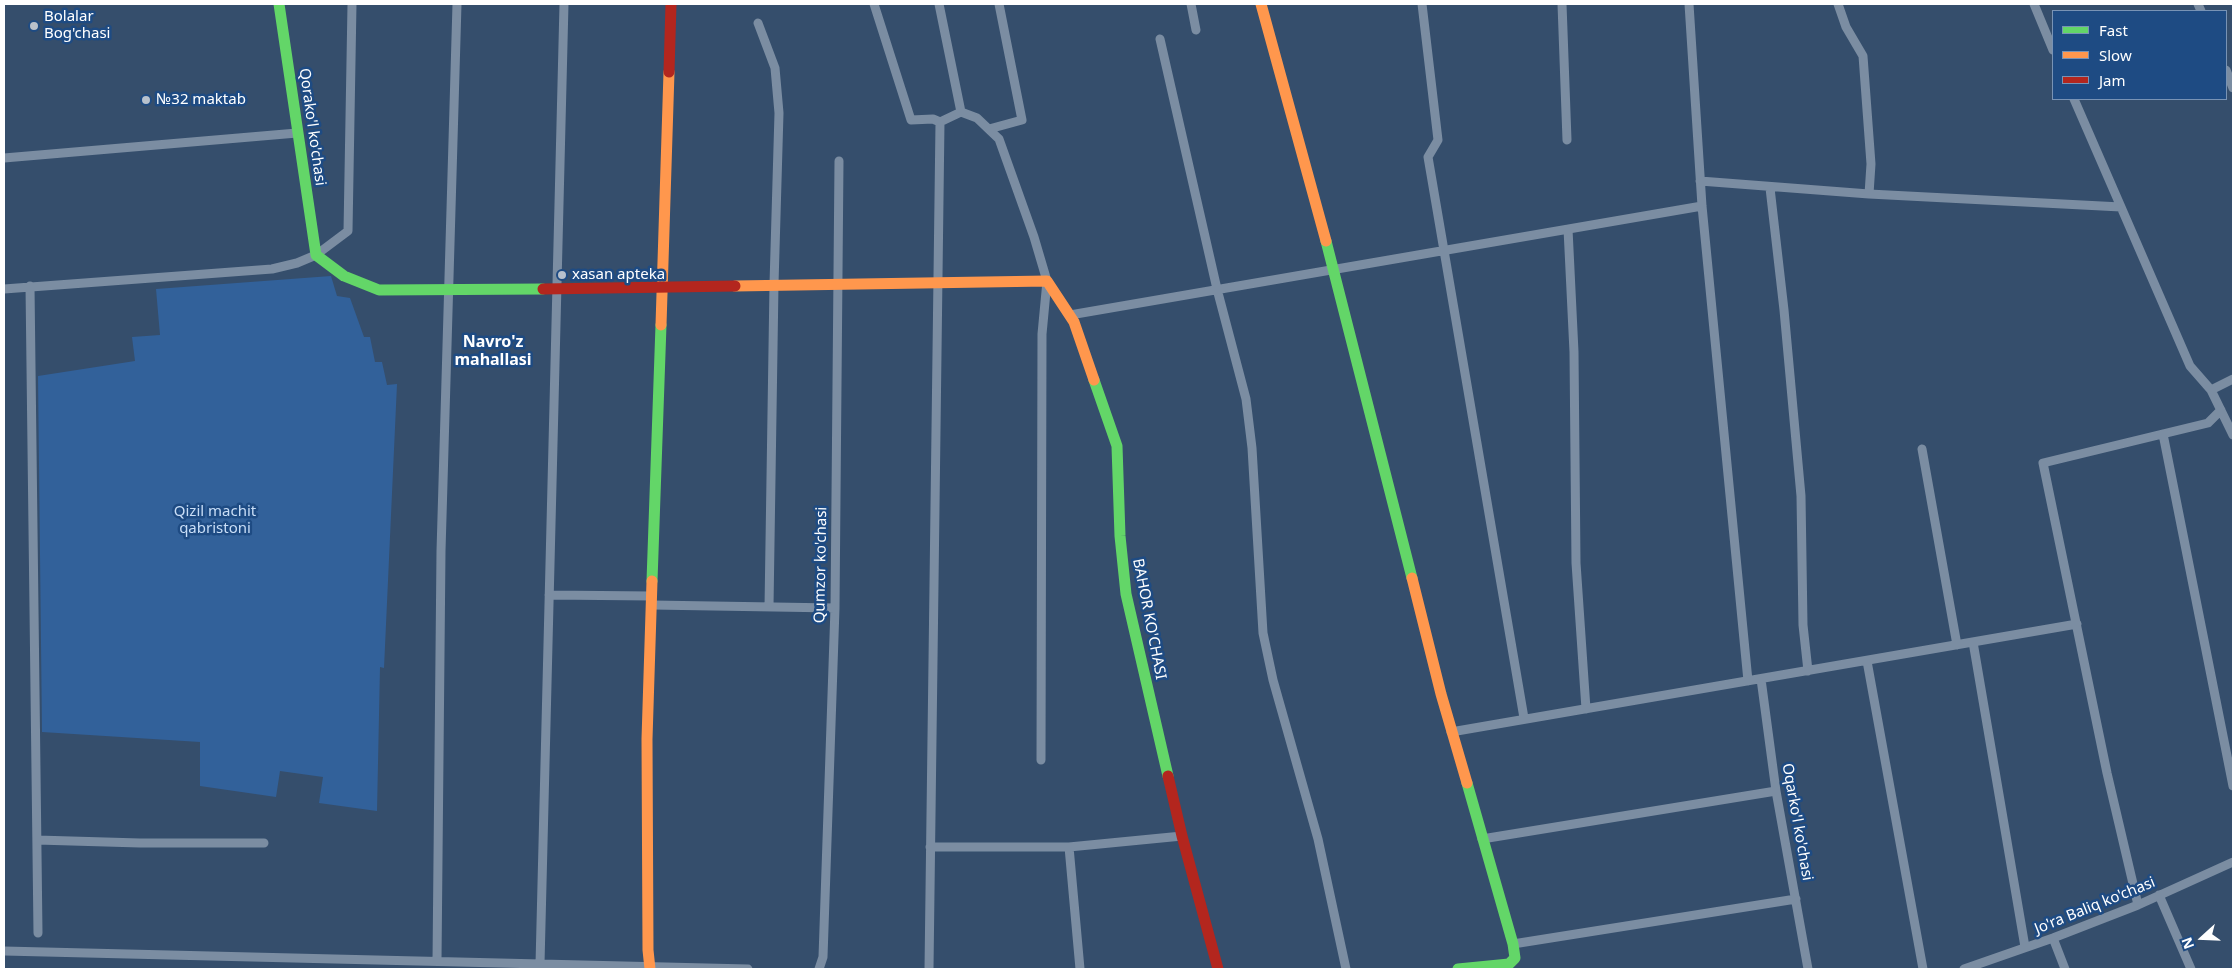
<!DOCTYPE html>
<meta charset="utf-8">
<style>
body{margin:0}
#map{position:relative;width:2237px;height:973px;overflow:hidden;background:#354e6c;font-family:"Noto Sans",sans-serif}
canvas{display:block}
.frame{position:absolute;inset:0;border:5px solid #fff;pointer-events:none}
.legend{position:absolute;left:2052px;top:10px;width:175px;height:90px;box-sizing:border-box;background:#1e4b83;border:1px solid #7893b5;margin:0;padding:6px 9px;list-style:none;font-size:15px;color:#fff}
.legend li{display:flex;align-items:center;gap:10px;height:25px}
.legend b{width:25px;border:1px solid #7893b5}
.north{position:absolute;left:2177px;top:913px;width:50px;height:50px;-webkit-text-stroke:4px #1e4b83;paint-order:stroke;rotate:250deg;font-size:14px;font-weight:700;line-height:20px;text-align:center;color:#fff}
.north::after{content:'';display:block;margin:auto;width:18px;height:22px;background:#fff;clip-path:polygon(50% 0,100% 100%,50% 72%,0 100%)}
</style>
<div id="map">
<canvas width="2237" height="973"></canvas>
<div class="frame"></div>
<ul class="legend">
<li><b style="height:6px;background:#63d668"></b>Fast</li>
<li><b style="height:6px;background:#ff974d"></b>Slow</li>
<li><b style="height:6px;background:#b3261e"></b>Jam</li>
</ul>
<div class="north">N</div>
</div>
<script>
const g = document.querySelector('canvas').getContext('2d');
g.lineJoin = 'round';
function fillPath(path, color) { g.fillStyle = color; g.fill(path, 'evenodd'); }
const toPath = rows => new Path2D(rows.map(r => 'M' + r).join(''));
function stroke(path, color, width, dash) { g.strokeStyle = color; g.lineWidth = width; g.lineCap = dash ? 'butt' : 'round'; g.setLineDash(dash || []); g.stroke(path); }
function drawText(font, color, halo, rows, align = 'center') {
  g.font = font + ' "Noto Sans",sans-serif'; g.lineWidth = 5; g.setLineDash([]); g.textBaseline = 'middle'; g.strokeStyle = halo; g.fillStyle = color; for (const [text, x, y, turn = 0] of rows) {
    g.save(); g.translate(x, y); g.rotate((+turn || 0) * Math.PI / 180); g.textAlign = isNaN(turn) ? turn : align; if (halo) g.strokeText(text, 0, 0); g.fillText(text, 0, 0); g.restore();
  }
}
fillPath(toPath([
 [331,276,337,296,350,298,364,337,370,337,375,362,382,362,387,385,397,384,384,668,380,667,377,811,319,803,323,777,280,771,276,797,200,786,200,742,42,732,38,376,135,361,132,337,160,335,156,289]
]), '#32619a');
stroke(toPath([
 [874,4,911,120,933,119,940,122],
 [939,4,961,112],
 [1191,4,1196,30],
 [1422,4,1438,140,1428,157,1524,718],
 [1562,4,1567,140],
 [1689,4,1702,206,1748,681],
 [1838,4,1846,27,1863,56,1871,164,1869,194],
 [2034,4,2053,50],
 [2198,4,2201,11],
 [758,23,775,68,779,113,774,284,769,607],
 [1160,39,1217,289,1246,399,1252,448,1263,633,1273,680,1318,839,1346,969],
 [2226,70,2233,88],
 [2074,99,2121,207],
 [940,122,961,112,977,118,999,139,1034,237,1047,281,1042,334,1041,760],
 [989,129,1022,120,999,4],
 [4,158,297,133],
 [1700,181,1869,194,2121,207,2190,366,2211,390,2233,435],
 [1770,188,1784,310,1801,496,1803,625,1808,671],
 [1568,229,1574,352,1576,563,1586,709],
 [30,286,38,933],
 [4,289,272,269,297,263,316,255,348,231,352,4],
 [1070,315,1702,206],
 [2211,390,2233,379],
 [2163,434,2233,786],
 [1922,449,1957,645],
 [549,595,652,596],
 [652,605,835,608],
 [1973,642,2025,947],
 [1867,661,1923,969],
 [1761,679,1776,791,1808,969],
 [1451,732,2077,624],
 [1482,839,1776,791],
 [37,840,140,843,264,843],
 [930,847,1069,847,1182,836],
 [1069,847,1080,969],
 [2159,895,2191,969],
 [2138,905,2107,773,2043,463,2208,423,2221,410],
 [2053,938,2065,969],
 [1513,944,1796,899],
 [4,951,748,969],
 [437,961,441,551,457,4],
 [540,964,564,4],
 [819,969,823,957,835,608,839,161],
 [929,969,940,122],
 [1964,969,2053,938,2138,905,2233,862]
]), '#7b8da2', 9);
stroke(toPath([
 [279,4,316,255,344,276,379,290,543,289],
 [1326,241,1412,578],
 [1094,380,1117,446,1120,536,1126,594,1168,776],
 [652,581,661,325],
 [1458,969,1509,964,1515,958,1513,944,1467,783]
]), '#63d668', 11);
stroke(toPath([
 [1261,4,1326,241],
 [735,286,1047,281,1074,322,1094,380],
 [661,325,669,72],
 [1412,578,1441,694,1467,783],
 [650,969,648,950,647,739,652,581]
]), '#ff974d', 11);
stroke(toPath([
 [669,72,671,4],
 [543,289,735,286],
 [1168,776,1182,836,1218,969]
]), '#b3261e', 11);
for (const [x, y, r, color] of [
 [34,26,5,"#b8c1cc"],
 [146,100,5,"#b8c1cc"],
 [562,275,5,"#b8c1cc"]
]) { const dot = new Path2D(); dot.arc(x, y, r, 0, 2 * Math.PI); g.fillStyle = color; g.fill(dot); stroke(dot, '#1e4b83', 2); }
drawText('15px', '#fff', '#1e4b83', [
 ["Bolalar",44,17],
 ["Bog'chasi",44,34],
 ["№32 maktab",156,100],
 ["xasan apteka",572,275]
], 'left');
drawText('15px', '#fff', '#1e4b83', [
 ["Qorako'l ko'chasi",312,127,82],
 ["Qumzor ko'chasi",821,565,-89],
 ["BAHOR KO'CHASI",1149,619,79],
 ["Oqarko'l ko'chasi",1797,822,80],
 ["Jo'ra Baliq ko'chasi",2095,906,-22]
]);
drawText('15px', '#c9def7', '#1e4b83', [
 ["Qizil machit",215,512],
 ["qabristoni",215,529]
]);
drawText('bold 16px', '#fff', '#1e4b83', [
 ["Navro'z",493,342],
 ["mahallasi",493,360]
]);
</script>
